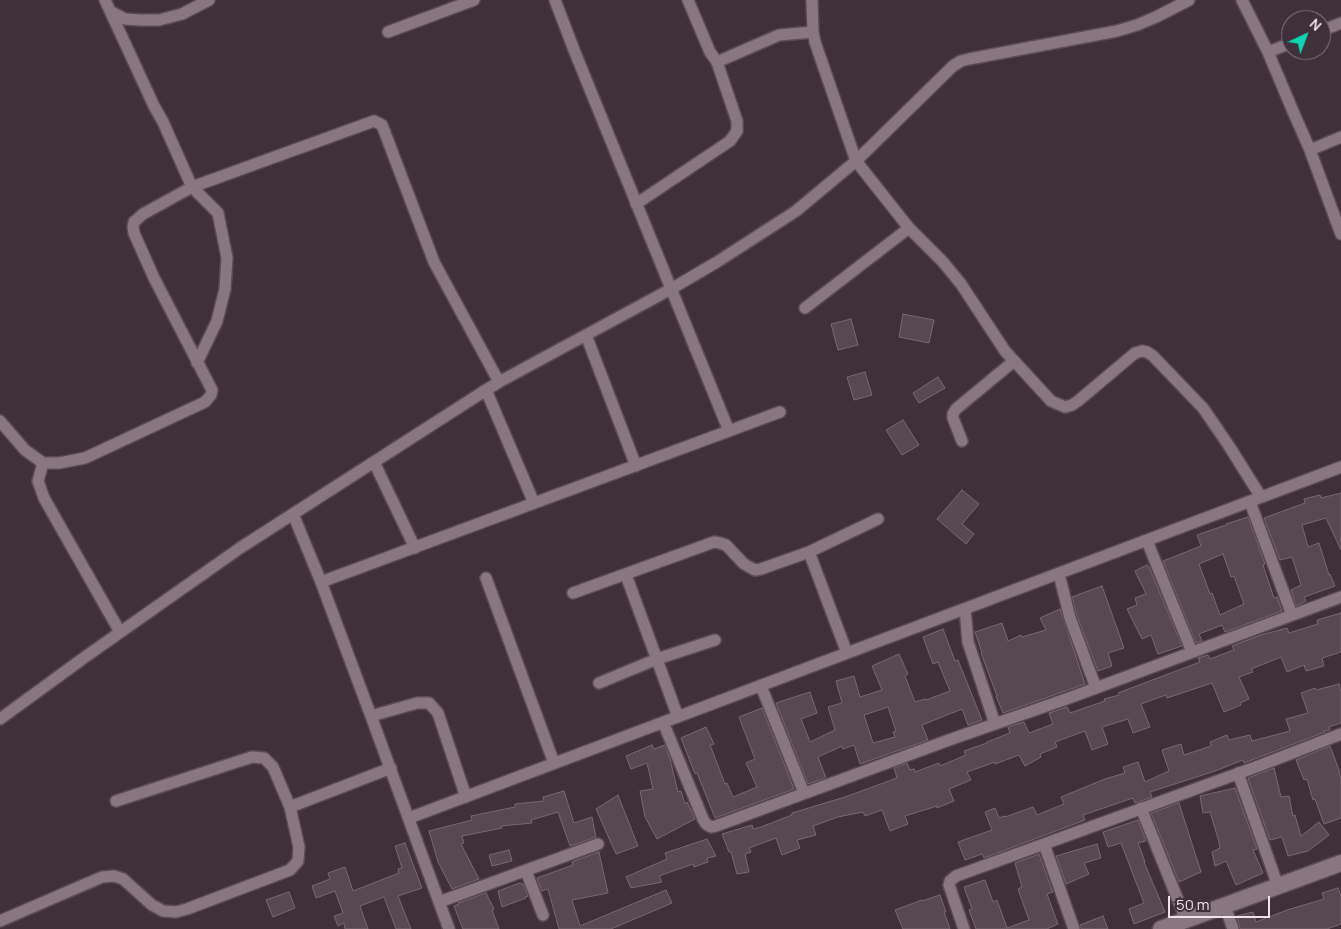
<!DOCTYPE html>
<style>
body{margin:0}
#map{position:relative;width:1341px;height:929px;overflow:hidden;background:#3f3039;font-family:Manrope,sans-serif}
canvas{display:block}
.north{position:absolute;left:1281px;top:10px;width:50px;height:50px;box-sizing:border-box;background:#3f3039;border:1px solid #85787f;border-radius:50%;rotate:43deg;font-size:14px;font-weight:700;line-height:20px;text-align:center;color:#ede4e9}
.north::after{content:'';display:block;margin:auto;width:18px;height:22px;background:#0fd5b4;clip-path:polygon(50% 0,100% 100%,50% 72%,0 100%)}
.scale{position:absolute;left:1168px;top:896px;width:102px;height:22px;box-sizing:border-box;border:2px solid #ede4e9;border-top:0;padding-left:6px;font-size:15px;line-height:18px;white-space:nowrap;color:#ede4e9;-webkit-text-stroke:4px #3f3039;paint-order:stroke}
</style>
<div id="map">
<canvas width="1341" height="929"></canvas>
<div class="north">N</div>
<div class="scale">50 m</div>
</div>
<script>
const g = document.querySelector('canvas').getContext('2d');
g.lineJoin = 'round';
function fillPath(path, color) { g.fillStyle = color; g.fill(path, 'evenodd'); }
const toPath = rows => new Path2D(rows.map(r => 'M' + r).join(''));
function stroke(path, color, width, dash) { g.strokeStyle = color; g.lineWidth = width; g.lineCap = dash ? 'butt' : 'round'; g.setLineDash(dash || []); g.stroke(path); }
const building = toPath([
 [903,314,934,320,929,343,899,337,903,314],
 [851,319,858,345,838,350,831,324,851,319],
 [865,372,872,395,854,400,847,377,865,372],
 [938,377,945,388,919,403,913,393,938,377],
 [903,420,919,445,902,455,886,430,903,420],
 [962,490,979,504,962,524,974,534,966,544,937,519,962,490],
 [1341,493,1341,550,1326,518,1302,525,1308,547,1319,543,1329,575,1330,574,1335,586,1304,597,1306,601,1296,606,1291,590,1301,585,1292,557,1280,560,1264,518,1305,503,1304,499,1320,495,1321,498,1341,493],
 [1248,517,1265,564,1263,565,1274,598,1277,597,1282,611,1225,632,1222,625,1199,634,1202,641,1196,643,1163,561,1201,546,1197,535,1226,525,1226,524,1248,517],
 [1223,554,1231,577,1234,576,1244,604,1220,615,1212,593,1210,594,1199,564,1223,554],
 [1147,565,1148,567,1149,567,1182,646,1158,654,1151,635,1142,639,1127,609,1137,605,1135,598,1146,594,1135,571,1147,565],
 [1102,586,1124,648,1108,653,1112,666,1098,671,1077,616,1072,597,1102,586],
 [1060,609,1085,684,1003,713,996,696,997,696,981,653,982,653,975,632,1002,623,1008,641,1021,635,1022,637,1046,630,1040,618,1060,609],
 [1341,613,1341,652,1322,658,1324,666,1306,671,1304,665,1287,672,1281,657,1251,669,1253,672,1239,677,1249,699,1240,703,1241,705,1224,712,1212,683,1167,698,1166,695,1141,704,1150,727,1133,733,1128,719,1102,727,1108,744,1092,750,1085,731,1055,742,1057,747,1040,754,1041,757,1025,766,1019,755,995,764,995,762,967,772,971,780,949,789,954,801,937,808,937,806,905,816,908,824,890,831,882,810,865,816,863,812,838,817,813,826,816,835,797,840,800,848,782,855,776,838,749,848,751,852,745,854,749,872,737,874,731,852,729,852,722,834,752,825,753,829,761,827,792,815,792,813,845,797,897,778,894,768,907,763,910,770,914,769,915,772,939,763,940,766,966,755,964,751,987,743,987,742,1010,733,1008,727,1024,722,1029,733,1053,724,1049,713,1067,707,1070,713,1105,701,1104,699,1119,695,1118,693,1200,662,1198,658,1208,655,1210,659,1234,650,1232,646,1261,635,1287,628,1289,633,1318,624,1317,620,1341,613],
 [943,629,955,661,958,660,982,720,968,725,962,709,922,725,928,740,860,764,854,745,843,749,842,746,818,757,826,778,808,784,776,703,810,692,817,713,801,719,810,742,835,730,828,707,842,703,836,681,854,676,860,697,882,690,872,666,899,654,908,674,905,676,915,702,925,699,926,700,950,691,938,662,933,664,923,637,943,629],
 [888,707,896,731,893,732,895,737,873,743,864,715,888,707],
 [1339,684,1341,692,1341,723,1329,727,1330,730,1324,731,1325,732,1244,763,1243,760,1215,771,1150,792,1152,797,1135,803,1133,798,1083,815,1085,820,984,858,982,854,965,860,958,842,992,830,985,812,995,808,999,818,1004,816,1005,817,1033,807,1037,815,1064,804,1061,797,1105,779,1125,773,1123,767,1138,762,1145,782,1169,771,1162,750,1181,744,1184,755,1211,746,1210,742,1227,735,1229,740,1250,735,1252,741,1290,731,1286,719,1308,713,1301,693,1315,688,1316,690,1339,684],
 [762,708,794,789,715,818,697,773,695,774,681,738,706,727,714,744,710,745,725,784,727,783,733,797,757,787,746,763,755,759,739,717,762,708],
 [652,745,654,749,665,745,670,759,678,792,681,791,685,804,687,802,695,819,657,839,645,817,640,791,653,789,647,763,631,769,626,756,652,745],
 [1330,746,1338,767,1341,779,1341,818,1324,824,1315,799,1313,800,1307,779,1304,780,1296,760,1330,746],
 [1274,768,1281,797,1289,796,1293,816,1295,815,1301,836,1319,822,1329,835,1308,851,1288,856,1282,837,1270,840,1248,778,1274,768],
 [1235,788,1257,849,1253,850,1263,873,1236,885,1226,861,1215,866,1212,852,1220,848,1219,842,1210,812,1203,813,1200,796,1235,788],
 [564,791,574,823,592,817,596,837,570,846,558,812,531,820,532,823,501,826,502,828,462,836,464,843,461,844,479,879,452,889,438,862,429,831,472,820,471,816,515,807,515,804,544,801,543,797,564,791],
 [618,795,638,846,616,854,596,809,618,795],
 [1179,803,1201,872,1179,882,1151,813,1179,803],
 [1138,820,1146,841,1138,843,1145,862,1144,862,1165,912,1134,924,1129,909,1144,903,1121,843,1108,847,1103,832,1138,820],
 [707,839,716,856,707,858,708,862,694,867,693,864,659,876,662,882,631,888,626,877,667,859,665,853,707,839],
 [405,843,422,888,398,896,411,929,396,929,384,897,360,906,368,929,345,929,344,923,338,926,334,916,343,913,335,891,316,898,312,886,330,879,328,873,345,867,353,891,399,873,398,869,402,868,395,846,405,843],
 [1097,844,1101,858,1084,863,1089,874,1066,884,1056,856,1097,844],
 [509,850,512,861,492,866,489,855,509,850],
 [599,852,608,893,572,900,580,926,666,890,672,903,611,929,559,929,548,889,542,891,537,878,573,865,572,862,574,861,599,852],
 [1039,854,1052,890,1053,892,1047,894,1058,924,1047,929,976,929,969,910,972,909,964,887,985,880,993,902,997,900,1007,928,1029,920,1018,889,1022,887,1015,863,1039,854],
 [520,883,521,884,523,884,528,896,525,897,526,898,502,907,498,891,520,883],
 [1338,888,1341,896,1341,924,1327,929,1240,929,1237,916,1253,912,1256,922,1287,910,1324,899,1322,893,1338,888],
 [289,892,295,908,273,917,266,900,289,892],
 [486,893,494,909,492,910,499,929,463,929,454,906,459,904,458,903,486,893],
 [940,895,946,912,944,912,950,929,903,929,895,910,922,900,922,901,940,895],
 [1103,916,1108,929,1081,929,1080,925,1103,916]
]);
fillPath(building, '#574851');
stroke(building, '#786872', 1);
const minor = toPath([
 [105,0,154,106,163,122,192,187,218,213,227,258,225,289,217,321,197,363],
 [555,0,574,50,729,431],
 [812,0,813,32,815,42,856,161,909,228,943,262,961,284,1005,351,1051,401,1065,407,1072,405,1078,401,1135,353,1142,351,1147,352,1153,356,1203,408,1229,446,1261,497],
 [1242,0,1268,52,1292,109,1310,150,1341,234],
 [110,11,125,19,140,20,159,20,182,14,209,0],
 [1321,31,1341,23],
 [388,32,474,0],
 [1268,52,1291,43],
 [717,62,779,35,813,32],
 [1310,150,1341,137],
 [636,204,730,141,737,131,737,121,717,62,710,52,688,0],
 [805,308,909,228],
 [586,335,636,466],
 [486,390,534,503],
 [0,421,25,450,43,463,59,463,85,458,205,402,211,395,212,390,154,278,134,233,133,227,134,222,143,214,192,187,374,121,382,125,434,262,499,382],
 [962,441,953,418,953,414,956,409,1014,361],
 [374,462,415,548],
 [43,463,38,481,44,498,120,632],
 [1250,502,1292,615],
 [293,514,321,582,371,716,449,929],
 [1147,541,1192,652],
 [1059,574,1070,618,1096,688],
 [626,575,678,717],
 [486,578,554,763],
 [321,582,780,412],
 [573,593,714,542,720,543,726,545,744,564,755,570,761,569,809,552],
 [965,609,968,642,995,724],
 [847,653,809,552,878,519],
 [599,683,657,659,715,640],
 [761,686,804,793],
 [371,716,417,703,429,703,438,713,466,797],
 [0,719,85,657,240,548,486,390,499,382,671,289,717,262,796,211,856,161,953,66,961,61,969,59,1117,31,1137,25,1156,17,1189,0],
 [663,722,703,819,706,824,711,827,716,826,949,740,1069,698,1341,597],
 [1238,773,1278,886],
 [290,807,391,768],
 [1141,808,1186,920],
 [409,818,1341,467],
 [1044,844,1074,929],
 [526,871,543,915],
 [439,902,598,844],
 [1225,906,1233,929],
 [0,921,102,877,114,876,123,879,152,905,163,911,176,912,187,909,290,870,298,861,299,847,290,807,273,767,264,758,252,757,116,801],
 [964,929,949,885,950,881,956,876,1256,767,1341,734]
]);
const secondary = toPath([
 [1161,929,1341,863]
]);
stroke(minor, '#594d54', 14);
stroke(secondary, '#594d54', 19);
stroke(minor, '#887781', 11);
stroke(secondary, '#887781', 16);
</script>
